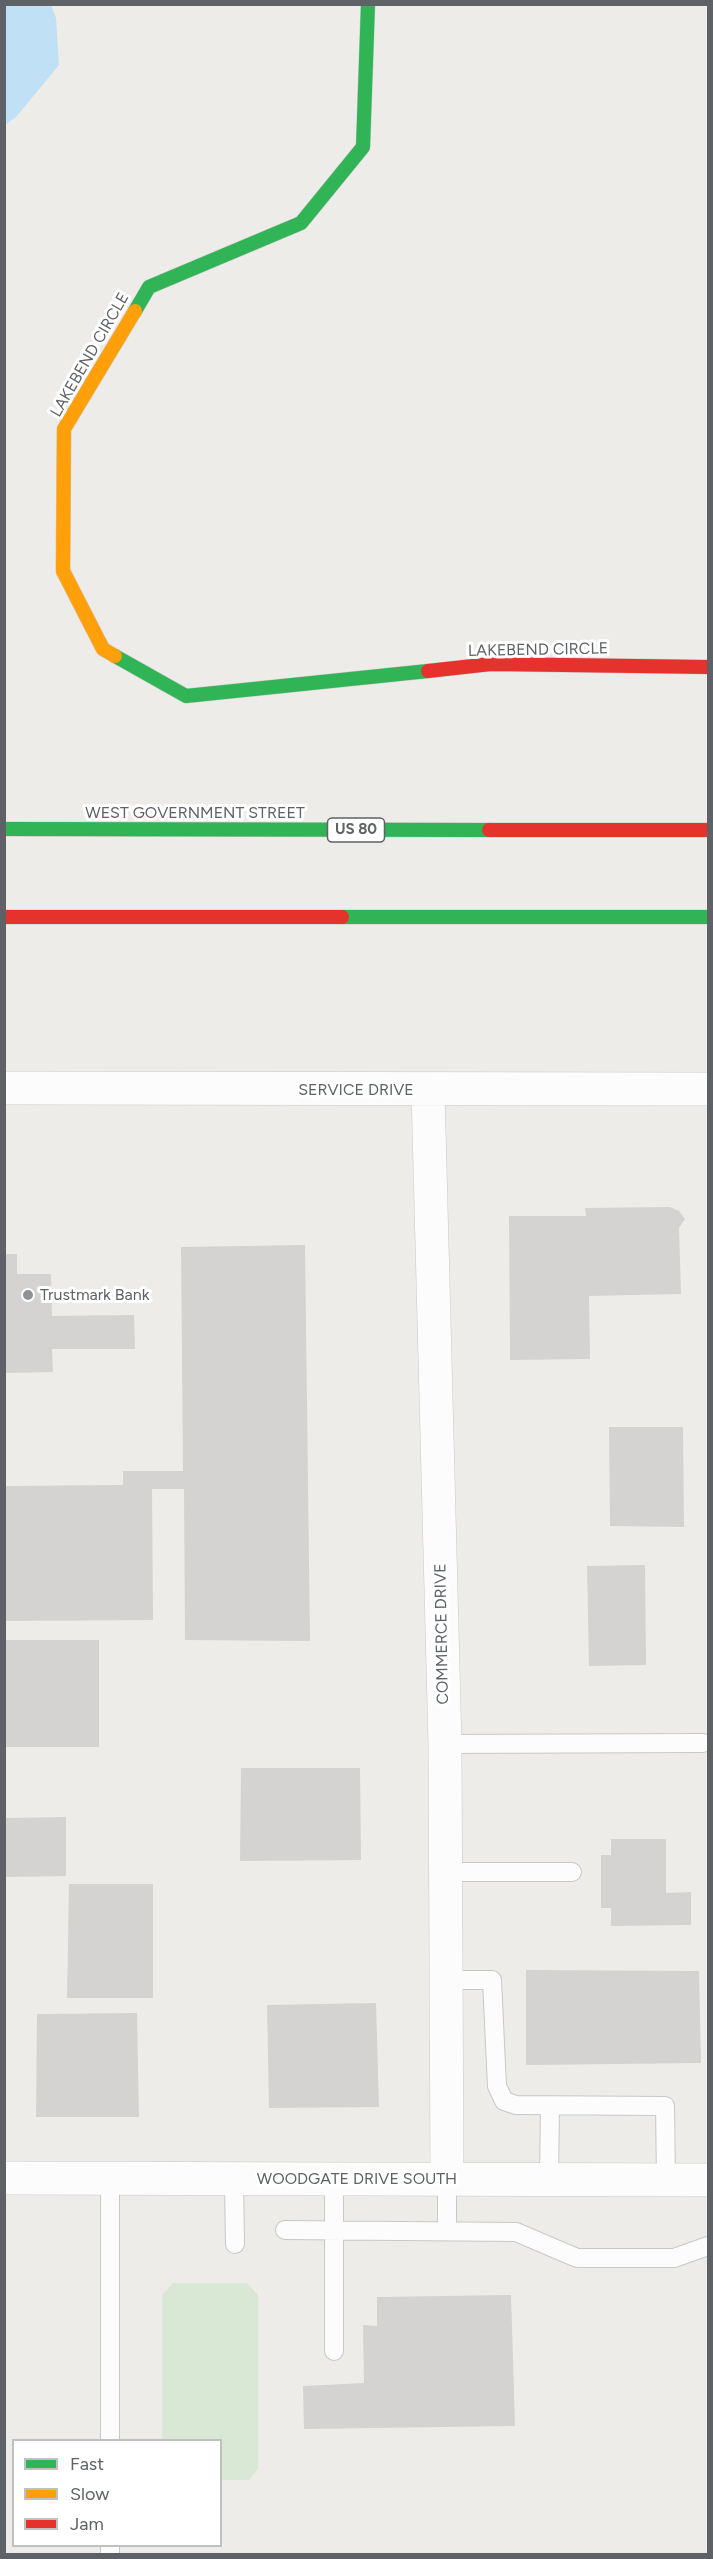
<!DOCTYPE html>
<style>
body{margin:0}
#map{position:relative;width:713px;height:2559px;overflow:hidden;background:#edece8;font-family:Figtree,sans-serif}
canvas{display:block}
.frame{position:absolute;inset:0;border:6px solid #5e6266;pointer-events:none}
.legend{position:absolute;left:12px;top:2439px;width:210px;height:108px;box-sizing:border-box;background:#fff;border:2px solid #bfc0c2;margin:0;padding:8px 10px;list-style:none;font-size:18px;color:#5e6266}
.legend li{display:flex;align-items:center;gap:12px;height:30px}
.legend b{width:30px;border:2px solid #bfc0c2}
</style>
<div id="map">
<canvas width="713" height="2559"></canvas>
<div class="frame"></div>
<ul class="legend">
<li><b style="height:8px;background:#30b455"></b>Fast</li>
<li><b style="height:8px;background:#ff9f0a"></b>Slow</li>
<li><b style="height:8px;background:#e5322d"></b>Jam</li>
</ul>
</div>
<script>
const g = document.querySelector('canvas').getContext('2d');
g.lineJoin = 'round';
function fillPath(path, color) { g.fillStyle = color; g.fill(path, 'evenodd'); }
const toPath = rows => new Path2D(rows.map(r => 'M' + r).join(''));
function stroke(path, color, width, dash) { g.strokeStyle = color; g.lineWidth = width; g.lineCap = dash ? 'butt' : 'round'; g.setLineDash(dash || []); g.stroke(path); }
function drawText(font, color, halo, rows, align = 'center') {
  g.font = font + ' Figtree,sans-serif'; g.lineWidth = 6; g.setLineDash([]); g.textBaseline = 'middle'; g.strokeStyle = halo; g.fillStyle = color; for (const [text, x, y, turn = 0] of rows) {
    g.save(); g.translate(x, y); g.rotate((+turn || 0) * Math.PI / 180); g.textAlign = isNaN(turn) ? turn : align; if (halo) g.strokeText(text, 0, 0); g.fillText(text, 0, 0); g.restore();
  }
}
fillPath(toPath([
 [173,2283,247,2283,258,2295,258,2469,249,2480,221,2480,220,2440,162,2440,162,2295]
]), '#d8e8d5');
fillPath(toPath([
 [5,4,51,5,56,18,59,65,16,117,5,125]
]), '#c0e0f5');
fillPath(toPath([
 [670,1207,679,1211,685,1219,679,1228,681,1294,589,1296,590,1359,510,1360,509,1216,586,1216,585,1208],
 [305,1245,310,1641,185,1640,184,1489,152,1489,153,1620,4,1621,4,1486,123,1485,123,1471,183,1471,181,1247],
 [4,1254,17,1254,17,1274,51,1274,52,1316,134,1315,135,1349,52,1349,53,1372,4,1373],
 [609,1427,683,1427,684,1527,610,1526],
 [645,1565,646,1665,589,1666,587,1566],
 [4,1640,99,1640,99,1747,4,1747],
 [241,1768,360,1768,361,1860,240,1861],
 [66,1817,66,1876,4,1877,4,1818],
 [611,1839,666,1839,666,1893,691,1892,691,1925,611,1926,611,1908,601,1908,601,1855,611,1855],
 [69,1884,153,1884,153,1998,67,1998],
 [526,1970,699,1971,701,2063,526,2065],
 [376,2003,379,2107,269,2108,267,2005],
 [137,2013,139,2117,36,2117,37,2014],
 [511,2295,515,2426,304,2429,303,2386,364,2383,363,2325,377,2326,377,2297]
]), '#d4d3d1');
const lane = toPath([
 [445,1744,703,1743],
 [445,1872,572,1872],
 [446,1980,492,1980,497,2086,504,2101,516,2105,665,2106,666,2180],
 [110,2178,110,2440],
 [234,2179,235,2244],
 [334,2179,334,2351],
 [447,2179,447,2231],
 [549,2179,550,2106],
 [285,2230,516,2232,577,2258,674,2258,708,2246],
 [110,2546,110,2554]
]);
const street = toPath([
 [4,1088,708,1089],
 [428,1090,445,1744,447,2179],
 [4,2178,708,2180]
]);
const fast = toPath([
 [135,311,149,287,301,223,363,147,368,4],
 [115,656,186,696,428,671],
 [4,829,489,830],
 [342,917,708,917]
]);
const slow = toPath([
 [115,656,103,649,63,571,64,429,135,311]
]);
const jam = toPath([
 [428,671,491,664,708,667],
 [489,830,708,830],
 [4,917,342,917]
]);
stroke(lane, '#c7c8c8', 20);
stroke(street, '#c7c8c8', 34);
stroke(fast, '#cacaca', 15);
stroke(slow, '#cacaca', 15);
stroke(jam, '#cacaca', 15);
stroke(lane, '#fcfcfc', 18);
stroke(street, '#fcfcfc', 33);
stroke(fast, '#30b455', 14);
stroke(slow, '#ff9f0a', 14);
stroke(jam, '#e5322d', 14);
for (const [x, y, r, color] of [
 [28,1295,6,"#909294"]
]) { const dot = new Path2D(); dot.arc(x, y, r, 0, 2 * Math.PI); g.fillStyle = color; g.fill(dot); stroke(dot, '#fff', 2); }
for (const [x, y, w] of [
 [356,830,57]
]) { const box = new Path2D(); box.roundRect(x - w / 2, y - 12, w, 24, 4.5); g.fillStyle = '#fff'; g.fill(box); stroke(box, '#5e6266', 1.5); }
drawText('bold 15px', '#5e6266', null, [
 ["US 80",356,830]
]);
drawText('16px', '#5e6266', '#fff', [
 ["LAKEBEND CIRCLE",90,355,-60],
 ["LAKEBEND CIRCLE",538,650,-1],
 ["WEST GOVERNMENT STREET",195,813],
 ["SERVICE DRIVE",356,1090],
 ["COMMERCE DRIVE",442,1634,-91],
 ["WOODGATE DRIVE SOUTH",357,2179]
]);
drawText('16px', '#5e6266', '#fff', [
 ["Trustmark Bank",40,1295]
], 'left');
</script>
